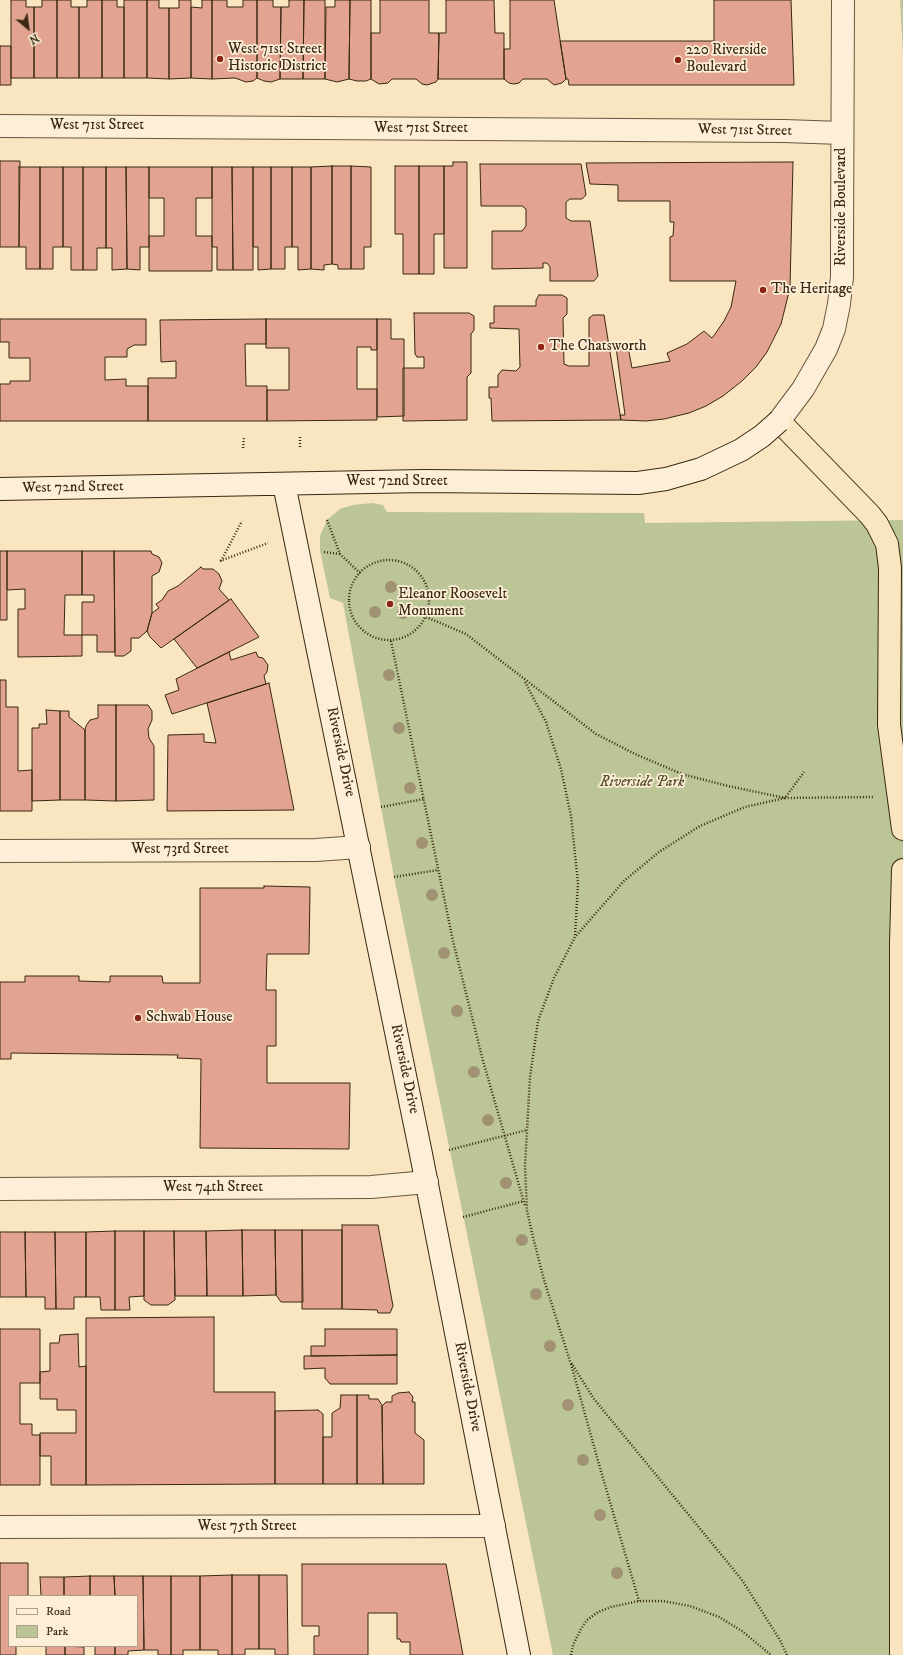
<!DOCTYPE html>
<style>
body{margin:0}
#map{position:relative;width:903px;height:1655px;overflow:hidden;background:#fae5c1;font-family:"IM FELL DW Pica",serif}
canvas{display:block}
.legend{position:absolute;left:8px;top:1595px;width:130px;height:52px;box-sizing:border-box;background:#fceed7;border:1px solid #ae9f88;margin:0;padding:5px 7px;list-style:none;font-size:12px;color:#382812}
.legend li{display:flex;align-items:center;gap:8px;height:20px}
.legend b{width:20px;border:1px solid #ae9f88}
.north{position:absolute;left:8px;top:8px;width:40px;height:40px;-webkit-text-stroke:3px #fceed7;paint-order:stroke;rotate:151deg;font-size:11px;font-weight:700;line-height:16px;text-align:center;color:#382812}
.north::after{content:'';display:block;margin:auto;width:14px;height:18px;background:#382812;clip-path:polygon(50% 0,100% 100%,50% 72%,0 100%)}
</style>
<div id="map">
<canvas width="903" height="1655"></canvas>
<ul class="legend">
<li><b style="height:5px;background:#fceed7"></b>Road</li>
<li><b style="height:11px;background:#bbc595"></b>Park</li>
</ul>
<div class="north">N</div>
</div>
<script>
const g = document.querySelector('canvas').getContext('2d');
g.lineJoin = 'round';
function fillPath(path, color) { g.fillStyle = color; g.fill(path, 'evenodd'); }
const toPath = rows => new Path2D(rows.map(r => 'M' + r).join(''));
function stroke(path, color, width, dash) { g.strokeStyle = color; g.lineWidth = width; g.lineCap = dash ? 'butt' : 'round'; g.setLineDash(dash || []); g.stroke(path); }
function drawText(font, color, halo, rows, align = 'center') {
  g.font = font + ' "IM FELL DW Pica",serif'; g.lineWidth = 3.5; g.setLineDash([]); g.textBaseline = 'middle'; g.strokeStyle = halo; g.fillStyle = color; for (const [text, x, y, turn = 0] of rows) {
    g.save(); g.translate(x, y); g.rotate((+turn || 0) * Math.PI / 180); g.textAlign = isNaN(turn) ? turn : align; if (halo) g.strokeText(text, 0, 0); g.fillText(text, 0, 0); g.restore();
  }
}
fillPath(toPath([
 [900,0,903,0,903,53],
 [372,503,383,505,387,512,644,513,645,523,903,520,903,1655,553,1655,394,877,343,603,330,598,320,551,320,536,327,520,340,509,353,505]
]), '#bbc595');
const building = toPath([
 [11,0,26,0,26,7,34,7,34,78,11,78,11,0],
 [42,0,57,0,57,78,34,78,34,7,42,7,42,0],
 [57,0,71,0,71,7,79,7,79,78,57,78,57,0],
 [87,0,102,0,102,78,79,78,79,7,87,7,87,0],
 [102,0,117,0,117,7,124,7,124,78,102,78,102,0],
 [124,0,147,0,147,78,124,78,124,0],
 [147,0,159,0,159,8,169,8,169,79,147,78,147,0],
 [179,0,191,0,191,78,169,79,169,8,179,8,179,0],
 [202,0,212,0,212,79,191,78,191,7,202,8,202,0],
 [212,0,227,0,227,7,243,7,243,0,257,0,257,78,253,81,246,82,235,78,212,79,212,0],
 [257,0,273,0,273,7,281,7,280,79,271,82,264,81,257,78,257,0],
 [289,0,304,0,303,79,280,79,281,7,289,7,289,0],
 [304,0,325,0,325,79,303,79,304,0],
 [335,0,350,0,349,79,337,82,325,79,326,7,335,7,335,0],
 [350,0,371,0,371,79,366,81,357,81,349,79,350,0],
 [380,0,429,0,429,33,439,33,438,79,436,82,427,85,422,84,416,79,392,79,388,83,379,84,371,79,371,33,380,33,380,0],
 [446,0,494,0,495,33,504,33,504,79,438,79,439,33,446,33,446,0],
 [510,0,554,0,566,79,562,83,554,85,547,79,523,79,519,83,514,84,509,83,504,79,504,49,510,49,510,0],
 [714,0,791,0,794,85,569,85,568,79,566,79,560,41,714,41,714,0],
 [0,46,11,46,11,85,0,85,0,46],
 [0,161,20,161,19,247,0,247,0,161],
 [453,162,467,162,467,268,444,268,444,166,453,166,453,162],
 [793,162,790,288,781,324,767,352,756,367,742,381,723,396,706,406,689,413,664,419,646,421,621,420,620,415,625,415,616,347,628,347,632,368,670,361,667,353,687,344,704,331,712,338,715,334,724,321,731,307,736,281,670,281,670,237,673,236,674,222,670,222,670,201,618,201,618,185,590,184,586,163,793,162],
 [480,164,581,164,586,195,582,199,570,199,566,202,566,218,571,221,590,221,598,276,594,281,550,281,550,267,547,263,543,263,543,268,492,269,492,231,522,231,526,226,526,209,522,206,481,206,480,164],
 [332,166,332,264,324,265,324,270,311,269,311,167,332,166],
 [332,166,351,166,351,269,338,269,338,265,332,264,332,166],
 [351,166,371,167,371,247,364,247,364,269,351,269,351,166],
 [395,166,419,166,419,274,403,274,403,234,395,234,395,166],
 [419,166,444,166,444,234,434,234,434,274,419,274,419,166],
 [19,167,40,167,40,269,26,269,26,247,19,247,19,167],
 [40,167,63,167,63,247,53,247,53,269,40,269,40,167],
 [63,167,83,167,83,270,71,270,71,247,63,247,63,167],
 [83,167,106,167,106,248,97,248,97,270,83,270,83,167],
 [106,167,126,167,127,269,112,270,112,248,106,248,106,167],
 [126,167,149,167,149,247,140,247,140,270,127,269,126,167],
 [149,167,212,167,212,198,196,198,196,236,212,236,212,271,149,271,149,236,164,236,164,198,149,198,149,167],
 [212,167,232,167,233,270,217,270,217,247,212,247,212,167],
 [232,167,253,167,253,270,233,270,232,167],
 [253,167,271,167,271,269,258,270,258,247,253,247,253,167],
 [271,167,292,167,292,247,285,247,285,269,271,269,271,167],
 [292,167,311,167,311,269,298,270,298,247,292,247,292,167],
 [539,295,562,295,567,298,567,314,563,318,564,364,569,366,589,366,589,318,593,315,604,315,621,420,492,421,491,398,489,398,489,387,498,387,498,375,502,370,516,371,520,367,519,329,490,328,490,323,494,323,494,306,536,306,536,300,539,295],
 [414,313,469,313,474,316,474,330,471,334,471,373,467,377,467,420,403,421,403,368,424,368,424,357,417,357,415,354,414,313],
 [0,319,146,319,146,345,134,345,127,349,127,357,105,357,105,380,126,379,126,386,148,386,148,421,0,421,0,384,10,384,10,381,30,381,30,358,9,358,9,342,0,342,0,319],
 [266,319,266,344,245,344,246,386,267,386,267,421,148,421,148,378,176,378,176,361,161,362,160,320,266,319],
 [266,319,377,319,377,350,371,350,371,347,357,347,357,389,377,389,377,420,267,421,267,390,289,390,289,348,266,348,266,319],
 [377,319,391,319,391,339,404,339,404,416,377,417,377,319],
 [0,551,7,551,7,620,0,620,0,551],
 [7,551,82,551,82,595,65,595,64,635,82,635,82,656,18,657,18,609,25,609,25,589,7,590,7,551],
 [82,551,114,551,115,652,97,652,97,635,82,635,82,602,94,602,94,595,82,595,82,551],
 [114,551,151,551,152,554,159,557,162,563,159,572,152,576,152,613,147,631,139,638,131,638,131,651,124,656,115,656,114,551],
 [201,567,203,569,213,569,219,574,222,581,219,589,229,600,161,648,150,637,147,631,152,613,159,608,156,604,162,600,168,591,178,586,201,567],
 [231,599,259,637,197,668,174,639,231,599],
 [229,652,231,660,256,652,258,657,263,658,268,665,267,672,264,676,266,684,172,714,165,695,179,690,176,679,229,652],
 [0,680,6,680,6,707,18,707,18,771,32,770,32,811,0,811,0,680],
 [269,683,294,810,167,811,168,735,204,734,204,742,216,743,207,703,269,683],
 [98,705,116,705,116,801,85,800,85,730,86,726,90,720,98,718,98,705],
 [116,705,148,705,152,711,152,720,148,729,149,738,154,746,154,800,116,801,116,705],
 [46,710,60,711,60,800,32,801,32,728,39,728,39,724,47,724,46,710],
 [60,711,69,711,69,717,85,730,85,800,60,800,60,711],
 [264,886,310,887,309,954,267,954,266,990,276,990,276,1046,267,1046,267,1083,350,1083,349,1149,200,1148,201,1059,177,1058,178,1055,11,1053,11,1059,0,1059,0,982,25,982,25,976,79,976,79,981,110,982,110,976,162,976,163,983,200,983,200,888,264,888,264,886],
 [342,1225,378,1225,393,1306,390,1313,378,1313,377,1310,342,1309,342,1225],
 [242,1230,243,1296,207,1296,206,1231,242,1230],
 [242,1230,275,1230,276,1295,243,1296,242,1230],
 [275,1230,302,1230,303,1302,281,1302,276,1295,275,1230],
 [302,1230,342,1230,342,1309,302,1309,302,1230],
 [115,1231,115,1310,101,1310,100,1297,86,1297,86,1232,115,1231],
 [115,1231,144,1231,144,1296,129,1297,130,1310,115,1310,115,1231],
 [144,1231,174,1231,175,1300,168,1305,151,1305,144,1300,144,1231],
 [174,1231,206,1231,207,1296,175,1296,174,1231],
 [0,1232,25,1232,26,1297,0,1297,0,1232],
 [25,1232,55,1232,56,1309,45,1309,45,1297,26,1297,25,1232],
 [55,1232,86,1232,86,1297,74,1297,74,1309,56,1309,55,1232],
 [214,1317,214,1392,275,1392,275,1484,86,1485,86,1318,214,1317],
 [0,1329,40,1329,40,1383,20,1383,20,1424,32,1424,32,1435,40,1435,40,1485,0,1485,0,1329],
 [325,1329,397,1329,397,1355,311,1356,311,1346,325,1346,325,1329],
 [78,1334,79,1367,86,1366,86,1485,51,1485,51,1456,40,1456,40,1433,76,1433,76,1410,57,1410,57,1399,40,1399,40,1372,50,1371,50,1343,59,1343,60,1335,78,1334],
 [397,1355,397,1384,330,1384,325,1378,325,1368,304,1369,304,1356,397,1355],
 [409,1392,413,1397,412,1402,415,1402,415,1433,424,1440,424,1484,383,1484,382,1406,386,1402,392,1402,392,1396,398,1393,409,1392],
 [341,1395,357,1395,357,1484,323,1484,323,1437,332,1437,332,1413,340,1408,341,1395],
 [357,1395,369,1395,369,1399,378,1399,382,1405,383,1484,357,1484,357,1395],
 [318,1410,323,1414,323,1484,275,1484,275,1411,318,1410],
 [0,1563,28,1563,28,1596,9,1596,9,1646,16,1646,16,1655,0,1655,0,1563],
 [302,1564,446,1564,463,1655,410,1655,410,1642,401,1642,400,1639,397,1639,397,1613,368,1613,368,1655,314,1655,314,1636,319,1636,319,1626,302,1626,302,1564],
 [232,1575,232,1655,218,1655,218,1650,200,1650,200,1576,232,1575],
 [232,1575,259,1575,259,1649,245,1649,245,1655,232,1655,232,1575],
 [259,1575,287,1575,288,1655,275,1655,275,1649,259,1649,259,1575],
 [90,1576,90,1596,64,1596,64,1577,90,1576],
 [90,1576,114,1576,115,1596,90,1596,90,1576],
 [114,1576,143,1576,144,1650,128,1651,128,1655,115,1655,115,1646,137,1646,137,1596,115,1596,114,1576],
 [143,1576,171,1576,171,1655,158,1655,158,1650,144,1650,143,1576],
 [171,1576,200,1576,200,1650,183,1650,183,1655,171,1655,171,1576],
 [40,1577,64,1577,64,1596,41,1596,40,1577],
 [46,1646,65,1646,65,1655,46,1655,46,1646],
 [65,1646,84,1647,84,1655,65,1655,65,1646],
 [95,1646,115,1646,115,1655,95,1655,95,1646]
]);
fillPath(building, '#e2a490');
stroke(building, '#382812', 1);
const street = toPath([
 [0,126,784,131,842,133],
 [779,421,803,389,826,349,834,329,839,304,842,277,842,247,843,0],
 [0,851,316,850,359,847],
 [0,1189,371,1187,427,1182],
 [0,1527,494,1526]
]);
const secondary = toPath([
 [284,484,421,1154,519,1655],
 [0,489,424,481,638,483]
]);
const highway = toPath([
 [779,421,870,515,877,524,887,544,890,568,889,725,903,829],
 [901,1655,901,943,903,870]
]);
stroke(street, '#68573e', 24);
stroke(secondary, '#382812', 24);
stroke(highway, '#382812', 24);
stroke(toPath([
 [300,437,300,447],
 [243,448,244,437],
 [327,520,340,554,360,573],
 [324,552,340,554],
 '349 600a40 40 0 1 1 80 0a40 40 0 1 1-80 0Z',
 [220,561,268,543],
 [221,561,242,521],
 [426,617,466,634,596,734,635,754,682,774,728,786,785,798,874,797],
 [391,641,453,941,483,1061,525,1206],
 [525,682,546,722,561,769,571,816,578,883,575,936],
 [381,807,424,799],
 [394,877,438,870],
 [449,1150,527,1130],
 [463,1217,524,1201],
 [571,1364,600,1468,639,1601],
 [571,1655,573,1645,581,1629,587,1620,598,1612,611,1607,639,1601,663,1601,690,1606,719,1617,742,1631,771,1655],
 [787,1655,780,1640,742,1580,594,1399,570,1361,544,1280,533,1237,527,1211,525,1166,530,1077,538,1021,554,978,575,937,624,881,659,852,700,826,745,807,785,798,804,772]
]), '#382812', 2.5, [1, 2]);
stroke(street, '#fceed7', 22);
stroke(secondary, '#fceed7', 22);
stroke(highway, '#fae5c1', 22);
const secondaryBridge = toPath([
 [638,483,666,479,701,469,741,450,762,436,779,421]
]);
stroke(secondaryBridge, '#382812', 24, []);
stroke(secondaryBridge, '#fceed7', 22);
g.fillStyle = '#a19273';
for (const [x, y] of [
 [391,587],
 [375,612],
 [403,613],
 [389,675],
 [399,728],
 [410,788],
 [422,843],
 [432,895],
 [444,953],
 [457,1011],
 [474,1072],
 [488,1120],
 [506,1183],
 [522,1240],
 [536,1294],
 [550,1346],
 [568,1405],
 [583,1460],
 [600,1515],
 [617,1573]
]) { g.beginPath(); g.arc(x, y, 6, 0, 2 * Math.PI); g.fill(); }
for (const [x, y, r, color] of [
 [220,59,4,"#8f2418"],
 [678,60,4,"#8f2418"],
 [763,290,4,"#8f2418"],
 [541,347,4,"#8f2418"],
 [390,604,4,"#8f2418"],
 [138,1018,4,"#8f2418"]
]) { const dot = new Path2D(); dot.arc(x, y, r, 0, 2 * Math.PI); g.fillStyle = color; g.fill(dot); stroke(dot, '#fceed7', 1.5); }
drawText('15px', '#382812', '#fceed7', [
 ["West 71st Street",228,50],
 ["Historic District",228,67],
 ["220 Riverside",686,51],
 ["Boulevard",686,68],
 ["The Heritage",771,290],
 ["The Chatsworth",549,347],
 ["Eleanor Roosevelt",398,595],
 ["Monument",398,612],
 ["Schwab House",146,1018]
], 'left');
drawText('15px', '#382812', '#fceed7', [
 ["West 71st Street",97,126],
 ["West 71st Street",421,129],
 ["West 71st Street",745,131,1],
 ["Riverside Boulevard",842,207,-90],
 ["West 72nd Street",397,482],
 ["West 72nd Street",73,488,-1],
 ["Riverside Drive",340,752,78],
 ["West 73rd Street",180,850],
 ["Riverside Drive",404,1069,78],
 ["West 74th Street",213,1188],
 ["Riverside Drive",467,1387,79],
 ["West 75th Street",247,1527]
]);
drawText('italic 15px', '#594f33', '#fceed7', [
 ["Riverside Park",642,783]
]);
</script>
